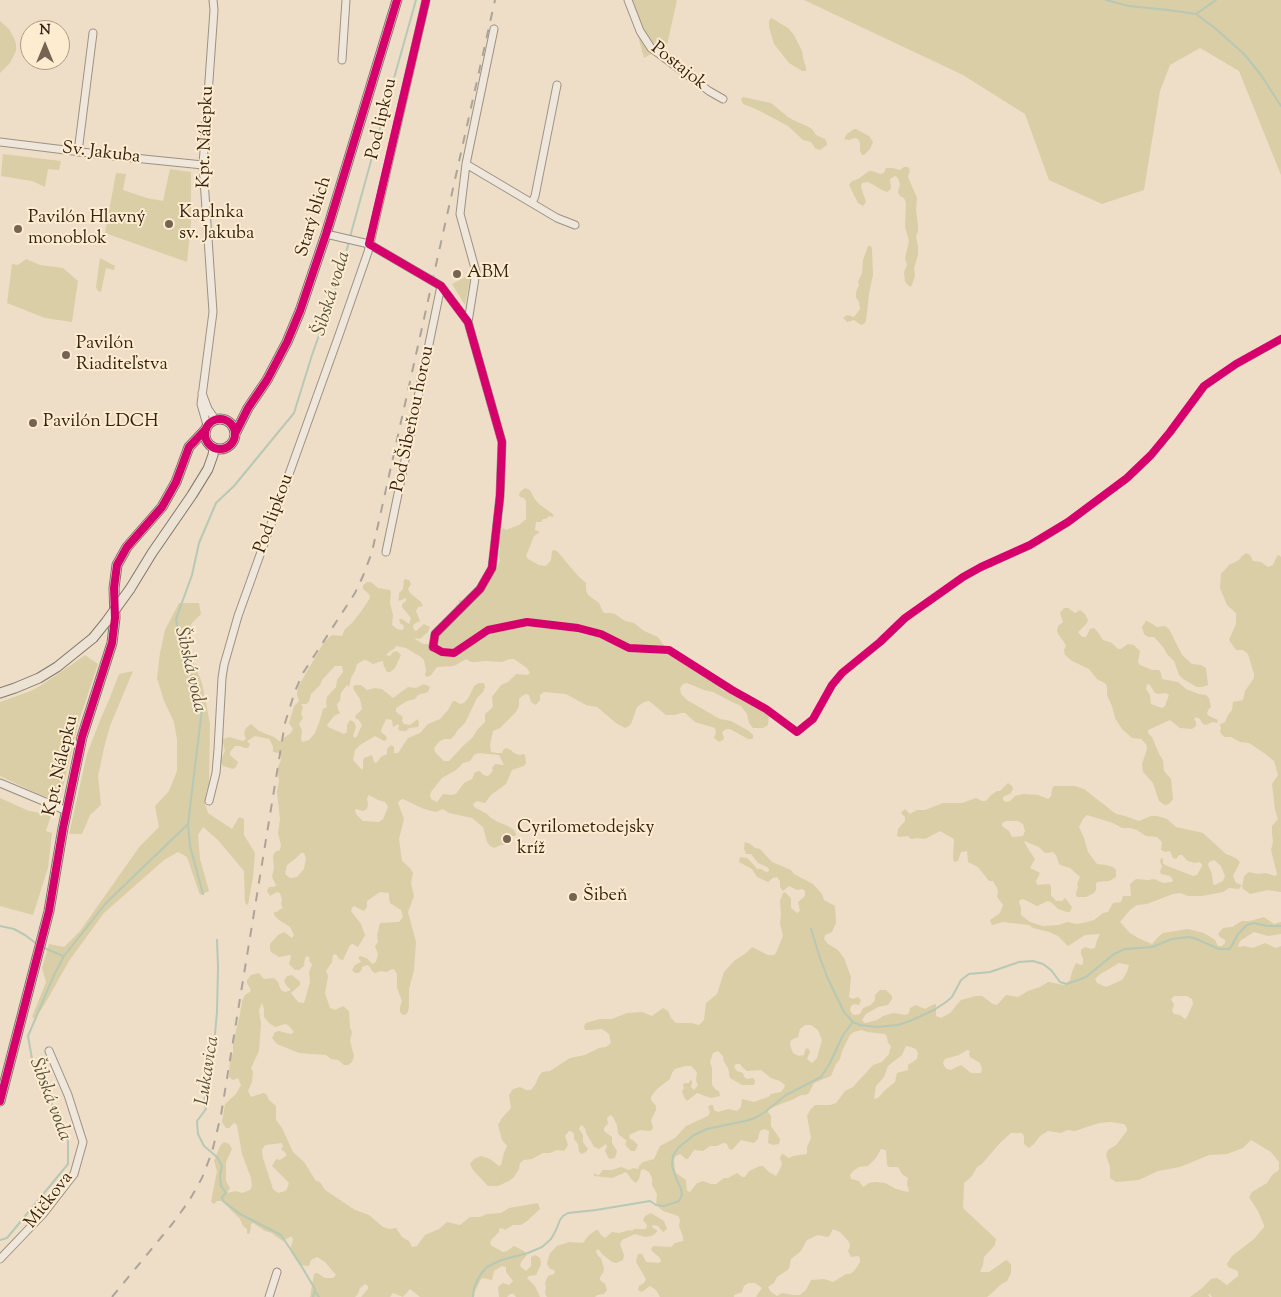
<!DOCTYPE html>
<meta charset="utf-8">
<style>
body{margin:0}
#map{position:relative;width:1281px;height:1297px;overflow:hidden;background:#eedec7;font-family:"Sorts Mill Goudy",serif}
canvas{display:block}
.north{position:absolute;left:20px;top:20px;width:50px;height:50px;box-sizing:border-box;background:#feecd0;border:1px solid #ad9c84;border-radius:50%;rotate:0deg;font-size:14px;font-weight:700;line-height:20px;text-align:center;color:#342313}
.north::after{content:'';display:block;margin:auto;width:18px;height:22px;background:#756452;clip-path:polygon(50% 0,100% 100%,50% 72%,0 100%)}
</style>
<div id="map">
<canvas width="1281" height="1297"></canvas>
<div class="north">N</div>
</div>
<script>
const g = document.querySelector('canvas').getContext('2d');
g.lineJoin = 'round';
function fillPath(path, color) { g.fillStyle = color; g.fill(path, 'evenodd'); }
const toPath = rows => new Path2D(rows.map(r => 'M' + r).join(''));
function stroke(path, color, width, dash) { g.strokeStyle = color; g.lineWidth = width; g.lineCap = dash ? 'butt' : 'round'; g.setLineDash(dash || []); g.stroke(path); }
function drawText(font, color, halo, rows, align = 'center') {
  g.font = font + ' "Sorts Mill Goudy",serif'; g.lineWidth = 4; g.setLineDash([]); g.textBaseline = 'middle'; g.strokeStyle = halo; g.fillStyle = color; for (const [text, x, y, turn = 0] of rows) {
    g.save(); g.translate(x, y); g.rotate((+turn || 0) * Math.PI / 180); g.textAlign = isNaN(turn) ? turn : align; if (halo) g.strokeText(text, 0, 0); g.fillText(text, 0, 0); g.restore();
  }
}
fillPath(toPath([
 [628,0,677,0,667,45,644,58],
 [804,0,1281,0,1281,175,1239,71,1200,48,1170,65,1160,91,1144,190,1102,204,1049,180,1025,114,963,75],
 [771,18,773,19,788,28,794,35,802,51,804,62,806,67,806,71,802,71,789,63,774,44,769,27,769,21],
 [0,21,9,29,14,38,16,44,16,51,10,63,0,73],
 [743,97,771,103,788,117,795,121,807,126,812,129,816,135,825,139,827,143,827,145,820,150,815,148,811,142,803,140,788,126,758,110,743,104,741,99],
 [854,129,856,129,869,136,873,142,870,149,864,155,862,155,860,151,860,143,858,139,855,138,849,140,844,139,847,134],
 [3,154,61,161,59,170,48,169,45,187,32,181,1,176],
 [904,167,908,167,910,170,908,177,917,198,916,210,918,225,918,231,916,237,918,246,918,255,914,268,915,276,912,285,910,287,905,282,904,272,907,265,905,258,909,241,905,227,906,203,904,198,900,196,898,192,900,184,898,178,895,176,890,179,891,189,887,192,882,190,872,184,868,182,862,183,861,187,866,202,863,206,858,203,849,185,852,181,858,179,869,171,872,171,880,174,884,173,886,168,893,168,900,170],
 [170,169,191,172,191,224,187,262,105,233,116,173,126,174,123,190,147,198,163,201],
 [868,246,871,246,872,249,873,275,869,294,866,321,864,324,861,325,854,320,847,322,843,318,847,315,854,317,860,309,859,302,856,298,856,292,859,285,858,282,862,273,863,260],
 [100,258,115,266,114,270,106,268,101,292,98,291,96,287],
 [26,259,40,265,63,268,78,281,72,322,45,318,7,303,12,264,18,265],
 [471,274,465,305,452,284],
 [525,488,530,490,534,498,539,504,554,515,552,517,549,516,546,519,543,519,541,522,536,522,535,530,540,532,534,536,526,556,528,559,539,565,546,566,551,560,552,551,554,550,557,551,578,576,586,583,586,590,588,595,599,603,602,610,604,613,610,613,615,614,625,621,634,623,644,631,658,637,665,647,670,650,670,654,672,656,676,658,685,658,692,666,704,674,716,679,719,682,719,685,722,690,745,698,766,711,769,715,768,725,763,728,753,728,749,723,747,714,741,706,732,702,713,692,704,690,687,683,683,684,680,688,681,694,687,700,720,719,731,721,749,731,753,735,753,738,752,739,748,739,730,729,726,729,722,732,724,738,723,740,719,742,714,738,716,733,715,728,695,722,685,713,681,713,675,715,666,715,649,701,644,702,637,707,631,724,629,726,625,728,616,723,597,707,586,705,566,694,544,692,540,695,540,700,536,705,531,702,529,695,526,694,522,696,519,699,519,706,516,712,500,728,493,731,490,745,491,752,497,753,502,753,503,750,506,748,511,750,514,753,519,755,524,754,525,755,526,763,524,766,512,770,506,784,491,795,485,803,477,801,473,804,474,807,487,814,491,818,498,822,508,826,514,830,516,834,515,836,506,836,504,838,503,842,506,845,501,845,494,848,490,846,487,842,483,827,472,818,449,813,443,809,436,812,424,809,403,799,400,800,398,803,404,819,399,839,402,861,410,868,413,873,411,883,414,896,408,912,416,942,414,970,409,989,409,1007,407,1014,403,1015,400,1012,400,1007,402,1001,397,988,397,975,395,970,392,969,387,972,381,971,375,973,372,971,370,967,367,965,362,967,362,969,359,973,355,973,352,970,355,965,361,962,358,957,361,956,368,959,372,964,376,962,378,954,375,946,378,942,377,935,380,923,399,922,403,917,401,910,390,903,389,897,389,893,380,892,367,901,367,907,364,911,354,906,352,908,351,911,361,924,365,935,364,937,358,947,353,944,350,945,343,960,339,959,336,954,333,955,332,962,326,971,328,976,325,993,330,1008,335,1010,343,1006,349,1011,350,1028,352,1032,350,1041,354,1056,352,1062,348,1065,344,1065,338,1060,331,1059,326,1055,299,1053,277,1044,272,1038,275,1032,279,1031,291,1034,294,1032,288,1025,285,1024,275,1027,269,1023,264,1017,264,1009,262,1003,259,1010,261,1024,259,1051,251,1068,253,1072,252,1082,248,1091,251,1097,263,1093,264,1093,267,1095,269,1100,276,1106,276,1120,282,1128,293,1152,304,1162,316,1181,320,1182,325,1190,355,1210,369,1215,383,1227,389,1229,396,1228,402,1237,409,1241,412,1247,417,1246,425,1235,439,1229,447,1222,460,1225,470,1217,480,1217,487,1214,501,1213,509,1208,538,1203,540,1209,527,1221,521,1225,513,1225,505,1230,502,1228,499,1229,499,1232,492,1239,490,1243,492,1246,503,1252,507,1251,514,1246,524,1251,527,1255,521,1262,520,1266,526,1271,531,1266,531,1257,535,1255,540,1258,541,1264,536,1275,529,1276,527,1278,535,1286,540,1297,516,1297,514,1294,510,1294,507,1297,499,1297,498,1287,503,1283,509,1285,513,1281,506,1272,506,1267,502,1266,494,1271,492,1280,483,1278,481,1279,472,1297,420,1297,410,1289,403,1297,393,1293,390,1297,361,1297,368,1289,368,1286,365,1284,360,1288,358,1294,355,1297,310,1297,314,1274,317,1273,325,1278,333,1278,336,1275,325,1262,317,1257,311,1260,309,1266,299,1265,291,1252,291,1246,293,1240,292,1237,290,1237,283,1241,274,1235,272,1233,265,1231,253,1223,251,1224,250,1233,248,1234,247,1233,247,1229,243,1226,240,1219,222,1201,217,1201,214,1204,211,1202,217,1171,214,1161,220,1146,224,1142,229,1144,232,1149,226,1162,226,1181,230,1188,227,1193,236,1191,242,1193,250,1190,252,1186,251,1178,242,1154,237,1125,234,1123,229,1128,226,1128,222,1122,225,1104,236,1094,241,1085,238,1078,233,1080,229,1077,230,1059,233,1053,233,1043,240,1014,242,1001,245,995,251,991,250,988,247,983,247,980,251,975,259,973,264,979,274,978,278,982,281,990,285,992,291,990,286,985,284,981,287,976,292,975,300,982,300,985,291,993,298,1002,304,1003,310,982,309,972,312,965,309,960,310,958,307,956,305,958,304,966,299,970,295,970,289,964,291,957,290,955,279,957,271,952,270,949,270,944,278,935,284,932,292,938,294,935,290,927,279,920,274,915,274,912,277,912,280,909,283,908,281,904,282,900,280,893,277,892,270,896,267,891,269,887,274,887,276,885,272,877,274,868,273,856,275,852,280,850,281,845,278,833,280,819,277,792,279,780,277,769,281,760,281,755,279,753,273,752,273,746,269,739,255,736,247,741,250,744,248,748,245,748,240,746,235,746,230,752,230,755,238,762,236,767,233,769,223,766,220,761,225,751,223,743,223,739,229,737,243,741,246,739,244,733,246,728,251,724,259,731,274,737,279,741,282,741,285,737,291,733,293,729,289,723,290,720,294,706,299,701,297,694,298,687,324,642,332,635,342,636,345,629,352,623,360,613,370,598,369,594,363,589,363,585,367,582,371,582,378,588,390,590,391,592,390,603,393,615,392,625,397,629,402,630,404,628,403,625,400,623,399,619,402,619,409,624,411,618,402,607,402,604,406,601,406,598,399,601,398,599,399,597,399,593,403,589,404,579,409,580,411,584,408,589,410,593,421,602,423,606,418,607,416,611,420,621,414,624,413,627,414,630,416,631,424,624,430,627,428,632,421,638,419,639,416,638,415,639,423,644,429,644,432,635,432,632,440,624,453,616,456,605,459,604,459,600,467,600,494,572,500,561,498,554,500,548,498,538,499,532,503,528,506,530,519,525,526,519,526,501,524,498,520,497,519,495,520,492],
 [396,646,406,648,421,657,424,660,426,670,425,675,427,677,431,675,437,667,454,666,466,659,471,662,475,662,486,661,502,662,510,659,514,659,527,668,530,673,527,675,516,674,508,682,501,685,492,697,493,706,491,709,485,714,485,722,477,730,473,737,463,746,449,761,444,761,435,752,434,748,440,741,444,739,451,739,455,735,457,731,465,723,477,698,483,692,485,687,484,683,479,683,474,686,469,697,464,703,460,704,455,701,453,701,448,710,440,719,428,724,420,733,408,738,398,753,394,753,394,747,391,745,387,749,387,754,381,757,376,763,374,762,372,755,364,758,363,760,363,768,362,770,353,760,355,750,360,745,375,736,384,741,386,740,387,738,385,735,382,733,381,730,386,719,392,720,393,727,398,724,399,726,398,729,400,731,406,731,409,728,418,727,419,724,418,719,410,725,404,724,402,721,403,717,396,712,396,708,407,701,415,699,418,695,428,692,430,687,424,684,416,688,408,687,393,698,382,689,375,688,367,690,361,685,355,685,353,687,354,690,360,699,362,709,355,716,356,719,358,719,362,725,357,736,355,738,353,736,356,727,354,722,350,720,347,725,347,732,344,734,328,727,327,725,334,716,340,713,338,710,337,704,340,701,341,693,347,685,349,687,351,678,355,671,357,664,364,660,366,660,373,664,382,661,384,662,383,663,384,666,387,672,390,672,395,668,401,655,397,651,393,652,390,656,386,655,390,651,394,649],
 [335,666,342,666,343,672,337,680,336,687,327,697,326,703,327,707,323,709,320,720,315,733,309,740,302,742,301,739,302,730,299,724,303,718,301,714,303,707,301,704,306,704,309,702,311,694,320,685,322,680],
 [478,753,499,755,504,765,495,764,492,768,493,770,491,773,488,776,483,775,480,771,475,772,472,779,464,783,456,794,451,795,443,794,437,802,431,799,430,795,431,792,442,778,456,770,463,763,470,761,474,755],
 [369,795,378,800,385,802,387,805,388,807,383,819,379,822,363,821,356,814,355,810,356,809,363,811,367,809,368,804,367,798],
 [301,853,304,853,306,858,304,869,297,877,290,878,285,874,287,865,295,859],
 [282,1143,283,1146,281,1149,286,1153,286,1156,280,1160,276,1159,272,1166,289,1183,287,1189,285,1191,278,1193,273,1189,263,1158,262,1150,265,1145],
 [1246,553,1250,555,1253,561,1261,562,1268,567,1273,565,1277,556,1279,555,1281,557,1281,892,1268,890,1250,894,1242,888,1244,876,1249,872,1258,874,1266,873,1275,876,1277,874,1271,850,1273,842,1272,833,1272,826,1278,819,1275,810,1272,784,1278,775,1274,761,1264,753,1249,743,1240,742,1231,737,1224,737,1220,732,1221,727,1219,725,1225,722,1228,715,1232,710,1233,702,1243,700,1245,691,1254,678,1254,674,1248,654,1243,650,1236,650,1229,640,1236,624,1236,613,1227,605,1220,588,1221,574,1229,565,1239,560,1242,556],
 [179,603,199,603,201,614,191,624,192,639,183,644,184,652,194,663,202,683,210,724,209,784,206,792,205,804,208,813,232,829,239,817,244,819,244,835,255,853,253,877,248,905,245,903,244,871,218,840,203,827,198,835,200,859,209,891,200,895,187,857,178,852,164,860,104,913,69,961,46,1002,35,1019,32,1017,46,982,42,968,49,944,64,947,80,931,140,846,159,827,155,806,169,791,177,771,177,739,174,722,164,701,157,678,160,653,165,630],
 [1064,608,1068,608,1075,613,1080,610,1085,614,1088,620,1087,623,1078,632,1082,637,1086,637,1090,629,1094,628,1097,631,1103,640,1112,643,1118,649,1121,649,1128,644,1134,645,1140,651,1138,662,1140,665,1152,670,1159,670,1161,673,1162,679,1178,682,1186,689,1199,694,1206,695,1209,698,1211,707,1208,710,1207,714,1209,716,1218,720,1217,723,1213,722,1205,725,1202,723,1200,719,1196,717,1194,719,1196,722,1196,726,1192,729,1180,728,1170,720,1148,730,1148,733,1152,737,1159,754,1163,760,1164,771,1171,779,1173,799,1169,804,1165,805,1159,801,1153,783,1143,772,1142,764,1147,749,1146,744,1141,739,1132,738,1122,729,1115,718,1112,706,1107,695,1107,688,1106,684,1097,679,1089,669,1072,661,1065,655,1064,650,1066,646,1064,642,1058,634,1057,631,1058,626,1063,622,1060,613],
 [1147,684,1150,685,1155,693,1159,694,1166,693,1169,695,1165,706,1162,708,1151,704,1150,695,1146,689],
 [1146,621,1149,622,1157,627,1165,626,1169,629,1182,655,1192,664,1201,665,1206,668,1208,685,1202,687,1197,687,1183,679,1179,675,1174,661,1167,654,1163,647,1154,637,1148,637,1144,634,1142,627],
 [85,655,98,664,79,721,62,791,58,797,52,799,34,792,0,776,0,702,31,691,43,684,71,665],
 [133,671,110,726,104,748,98,776,101,805,90,815,82,834,69,834,87,754,101,718,109,700,119,674],
 [1008,783,1012,786,1013,789,1011,793,1003,797,1003,800,1006,802,1010,801,1015,796,1023,794,1038,795,1048,799,1051,796,1052,789,1054,786,1075,786,1084,789,1116,814,1125,816,1139,821,1151,816,1157,816,1167,819,1176,827,1203,833,1226,854,1236,858,1240,862,1233,876,1236,883,1242,885,1239,889,1229,888,1223,892,1202,896,1188,896,1180,893,1173,894,1147,904,1137,905,1130,910,1120,922,1130,933,1138,938,1152,944,1158,937,1163,933,1188,929,1204,933,1215,940,1218,946,1222,946,1225,943,1225,940,1220,937,1218,934,1223,928,1232,927,1242,921,1250,921,1264,917,1274,924,1281,922,1281,934,1268,936,1254,932,1240,941,1238,946,1239,947,1244,946,1253,948,1265,943,1276,948,1281,946,1281,1297,1212,1297,1210,1294,1208,1295,1210,1297,1190,1297,1201,1289,1211,1279,1217,1278,1227,1285,1238,1276,1238,1271,1228,1267,1227,1264,1232,1256,1254,1239,1264,1227,1264,1225,1258,1211,1249,1197,1252,1192,1267,1183,1272,1175,1279,1170,1279,1162,1271,1152,1251,1140,1243,1148,1227,1154,1209,1155,1180,1167,1158,1171,1139,1180,1116,1182,1110,1178,1110,1167,1106,1155,1108,1150,1116,1145,1127,1131,1127,1128,1124,1124,1110,1122,1099,1123,1075,1131,1067,1130,1061,1133,1048,1131,1040,1136,1034,1144,1029,1148,1024,1144,1024,1136,1022,1133,1011,1133,999,1144,982,1164,977,1167,972,1176,964,1183,963,1208,996,1239,995,1245,984,1257,983,1265,980,1272,989,1272,1006,1260,1008,1261,1011,1265,1011,1273,1007,1281,1000,1285,993,1292,987,1297,757,1297,756,1296,762,1288,755,1283,748,1283,744,1286,742,1292,734,1295,734,1297,660,1297,656,1290,650,1286,642,1292,638,1290,639,1286,644,1283,646,1279,636,1262,637,1257,638,1254,642,1254,646,1262,659,1263,661,1261,660,1258,651,1250,653,1246,671,1247,675,1243,683,1241,683,1237,679,1226,680,1220,678,1216,663,1211,656,1205,657,1194,652,1185,652,1178,649,1172,644,1169,641,1170,639,1179,636,1183,633,1181,626,1172,612,1178,594,1176,594,1173,597,1175,599,1175,603,1170,612,1170,621,1167,629,1170,633,1168,638,1169,639,1166,643,1162,654,1159,660,1146,675,1138,686,1126,708,1116,710,1112,708,1107,710,1105,713,1105,714,1110,718,1112,728,1109,737,1111,741,1107,742,1099,754,1102,768,1097,771,1094,781,1092,784,1088,785,1085,780,1081,771,1078,761,1070,747,1071,743,1068,740,1064,736,1064,734,1067,737,1071,743,1073,744,1077,747,1079,753,1078,755,1081,754,1085,742,1085,730,1078,728,1068,724,1062,723,1056,718,1051,713,1053,710,1062,712,1068,712,1085,716,1090,719,1091,720,1096,711,1098,697,1093,687,1101,684,1097,682,1091,684,1088,683,1086,684,1083,689,1083,691,1079,692,1082,691,1087,694,1090,698,1085,696,1081,697,1072,691,1066,685,1066,675,1069,672,1073,670,1079,657,1089,651,1097,651,1100,656,1106,656,1110,651,1120,653,1128,652,1130,649,1131,640,1130,629,1135,630,1139,633,1140,638,1145,635,1151,631,1151,627,1147,625,1144,627,1141,618,1134,617,1125,613,1117,610,1115,607,1118,608,1124,604,1128,604,1131,612,1137,612,1143,617,1151,615,1158,610,1159,608,1157,605,1151,607,1147,606,1144,599,1149,594,1147,586,1133,585,1128,581,1125,579,1129,583,1135,583,1142,588,1149,586,1152,582,1154,579,1152,578,1144,574,1139,574,1134,571,1131,569,1131,565,1136,568,1145,564,1151,557,1150,550,1153,543,1153,532,1159,524,1160,520,1163,519,1169,514,1177,509,1181,498,1186,488,1186,473,1170,470,1164,474,1159,481,1156,490,1159,499,1166,501,1165,504,1153,507,1146,502,1140,498,1125,502,1118,511,1108,509,1095,513,1089,520,1087,526,1090,531,1090,535,1085,539,1076,542,1072,550,1071,570,1058,585,1055,599,1048,606,1047,611,1043,609,1034,602,1029,591,1030,585,1030,584,1026,586,1023,600,1019,612,1019,627,1013,642,1012,652,1016,663,1008,668,1011,671,1018,676,1023,691,1023,699,1025,704,1020,706,1003,717,994,724,972,734,961,746,953,752,947,768,955,774,955,776,953,783,936,780,923,781,915,780,901,783,893,785,892,791,898,791,908,797,913,800,911,798,902,805,896,805,891,802,889,797,890,789,886,783,891,780,887,780,881,777,877,773,878,768,882,757,877,752,869,739,862,740,857,747,858,753,864,757,869,761,869,766,872,769,871,769,869,767,867,758,863,751,854,746,854,744,849,745,842,750,844,755,848,760,849,772,862,791,870,794,874,813,884,822,894,824,900,835,906,836,923,832,932,825,935,824,939,828,944,838,950,844,958,851,977,849,997,853,999,858,997,861,1000,859,1005,854,1004,851,1006,850,1010,852,1014,855,1015,860,1014,863,1008,871,1005,875,1000,875,995,880,990,886,990,892,996,892,999,888,1005,878,1007,866,1014,862,1020,865,1023,877,1020,883,1016,893,1013,906,1015,909,1013,910,1008,916,1005,925,1009,932,1005,936,1004,936,1016,941,1018,950,1013,961,1000,976,996,982,996,993,1004,997,1005,1006,995,1018,997,1028,991,1040,987,1048,982,1064,985,1070,980,1072,972,1076,963,1081,965,1083,964,1083,959,1081,954,1081,950,1085,947,1091,949,1095,948,1097,940,1100,934,1085,935,1068,946,1058,936,1049,932,1033,928,1029,925,1003,922,992,925,990,920,1000,913,1003,905,997,897,998,890,993,881,989,881,978,867,968,862,967,851,961,852,958,861,954,862,953,858,954,839,940,831,925,839,917,838,911,839,908,836,899,837,897,836,898,829,905,821,905,817,901,813,905,809,910,814,917,810,925,810,943,803,962,803,976,798,982,801,986,801,991,795,997,791,1000,791],
 [1087,815,1113,823,1122,828,1130,828,1137,830,1146,836,1157,837,1162,842,1161,850,1165,852,1170,851,1173,858,1176,859,1179,855,1182,855,1188,861,1195,863,1199,862,1202,864,1202,866,1197,875,1193,876,1165,865,1163,863,1163,859,1161,858,1160,862,1162,866,1160,872,1161,874,1170,876,1173,880,1172,882,1163,883,1154,879,1148,880,1136,879,1130,884,1131,896,1123,896,1121,902,1113,903,1108,912,1103,913,1094,920,1083,923,1076,924,1068,922,1058,925,1043,926,1030,922,1021,915,1021,908,1019,902,1020,900,1023,899,1037,906,1048,901,1052,903,1058,909,1067,912,1070,912,1072,907,1065,898,1062,901,1056,901,1051,895,1051,886,1049,884,1037,885,1036,881,1040,873,1030,868,1035,859,1027,847,1024,841,1039,847,1045,853,1053,852,1056,855,1059,864,1063,866,1070,868,1079,876,1080,877,1077,884,1078,887,1076,893,1076,896,1078,897,1086,897,1094,893,1096,890,1096,884,1097,882,1109,881,1116,877,1116,870,1113,867,1106,865,1097,864,1088,852,1084,838,1079,827,1083,819],
 [1006,821,1018,821,1023,824,1025,831,1023,836,1012,837,1009,831,1002,826,1002,823],
 [1214,860,1221,866,1225,876,1223,881,1215,885,1213,884,1212,874,1208,865,1209,862],
 [1119,963,1129,965,1127,972,1122,980,1106,987,1097,983,1095,979,1099,975],
 [1174,996,1187,996,1192,999,1193,1004,1187,1017,1185,1019,1180,1015,1174,1014,1172,1011,1174,1005,1171,999],
 [805,1025,811,1025,818,1030,822,1040,817,1058,812,1063,807,1059,810,1052,809,1049,806,1048,805,1051,804,1055,799,1056,793,1053,790,1045,791,1040,798,1037,800,1029],
 [862,1030,867,1032,885,1034,887,1037,888,1043,891,1046,889,1054,882,1062,873,1065,853,1087,845,1091,836,1103,830,1105,815,1105,810,1110,807,1116,811,1138,807,1147,807,1154,793,1156,789,1158,783,1154,781,1155,780,1158,782,1164,779,1171,776,1176,769,1172,763,1166,760,1166,749,1171,745,1177,742,1177,737,1173,728,1178,724,1178,716,1184,711,1184,703,1181,697,1183,690,1192,687,1191,686,1180,676,1173,675,1170,674,1159,676,1156,680,1154,686,1159,688,1159,694,1150,703,1151,710,1146,717,1146,723,1143,727,1144,729,1149,732,1150,741,1140,754,1143,758,1139,760,1131,764,1129,769,1131,768,1143,773,1145,779,1144,780,1139,771,1126,771,1116,768,1112,769,1109,783,1103,792,1100,801,1095,806,1095,809,1093,814,1083,831,1076,836,1064,840,1059,842,1051,850,1035,854,1032],
 [906,1046,911,1047,916,1049,918,1053,917,1059,908,1065,908,1070,897,1073,895,1082,884,1091,878,1098,874,1099,876,1086,884,1077,888,1066,902,1055],
 [967,1050,970,1051,969,1054,970,1057,980,1063,982,1069,981,1073,971,1073,961,1065,951,1070,947,1069,944,1066,943,1062,945,1059,959,1055],
 [881,1149,885,1150,886,1151,887,1165,889,1167,898,1167,902,1174,908,1178,907,1184,909,1191,908,1192,896,1189,885,1183,876,1182,869,1183,863,1187,859,1181,851,1179,850,1175,853,1171,859,1167,868,1166,876,1158],
 [833,1229,840,1232,849,1242,850,1246,848,1251,851,1257,858,1256,860,1258,860,1262,854,1271,850,1274,846,1274,833,1282,824,1279,811,1280,806,1290,800,1295,794,1295,782,1293,777,1296,771,1292,768,1287,774,1283,777,1277,789,1269,791,1259,801,1251,807,1240,818,1235,828,1237,830,1235],
 [0,798,29,811,51,815,46,831,52,833,48,868,33,915,0,906],
 [651,1213,664,1221,667,1229,663,1232,658,1226,653,1225,652,1226,653,1228,657,1230,657,1232,652,1236,645,1237,635,1234,622,1240,620,1244,624,1255,623,1260,616,1263,612,1262,602,1254,599,1250,598,1249,596,1251,598,1256,601,1258,604,1269,603,1273,600,1277,600,1280,605,1284,607,1290,604,1294,597,1295,595,1297,547,1297,545,1293,546,1287,545,1283,548,1276,554,1274,555,1272,554,1270,550,1269,547,1264,548,1259,550,1253,557,1246,569,1242,583,1243,588,1236,596,1230,598,1230,601,1235,605,1238,612,1232,619,1233,630,1230,632,1231,634,1229,646,1229,647,1225,643,1220,645,1216]
]), '#d9cea5');
stroke(toPath([
 [1106,0,1129,6,1168,10,1196,14,1216,29,1244,54,1261,75,1281,106],
 [1196,14,1216,0],
 [350,237,382,121,416,0],
 [188,824,190,846,203,894],
 [0,926,14,929,25,935,38,945],
 [811,929,820,958,828,979,844,1012,853,1022],
 [217,940,218,967,217,1012,213,1056,204,1102,206,1109,197,1121,198,1134,204,1146,217,1157,222,1166,220,1175,221,1186,226,1193,222,1197,223,1201,240,1214,281,1235,299,1262,315,1289,313,1297],
 [42,947,63,956],
 [0,1240,7,1238,68,1164,68,1141,32,1059,28,1036,54,975,64,956,106,903,188,824,202,709,194,682,183,662,176,619,192,575,199,543,216,503,234,486,294,413,312,355,334,293,349,242],
 [315,1291,319,1297],
 [473,1297,474,1288,478,1279,481,1274,487,1267,501,1260,528,1253,542,1247,551,1239,556,1230,560,1220,563,1216,568,1213,596,1210,650,1201,656,1205,664,1206,679,1201,682,1195,681,1189,676,1178,672,1166,673,1156,678,1148,694,1135,707,1129,745,1121,755,1118,765,1112,786,1095,821,1077,830,1063,843,1035,853,1022,860,1025,877,1027,898,1025,910,1021,934,1010,946,1002,952,997,961,980,969,974,990,972,1019,962,1033,961,1043,964,1051,970,1060,982,1067,984,1086,977,1114,954,1125,949,1152,947,1172,939,1188,937,1194,938,1219,949,1229,949,1231,947,1238,934,1247,925,1254,923,1267,926,1281,926]
]), '#b7c8b5', 2);
const minor = toPath([
 [628,0,640,31,651,48,709,91,723,99],
 [342,60,346,0],
 [0,142,114,156,203,165],
 [78,152,93,33],
 [466,164,557,218,575,225],
 [532,203,535,196,557,85],
 [326,234,369,244,441,286,468,322,502,442,500,496,492,568,480,589,435,634,433,647],
 [468,322,476,272,460,214,466,164,494,29],
 [202,393,208,409,215,419],
 [207,425,201,404,213,312,203,165,214,10,213,0],
 [386,552,441,286],
 [0,783,67,811],
 [209,801,216,773,218,749,222,678,224,665,238,616,339,335,368,252,426,0],
 [0,1259,43,1214,74,1174,83,1142,68,1095,49,1051],
 [269,1297,277,1272]
]);
const major = toPath([
 '205 434a15 15 0 1 1 30 0a15 15 0 1 1-30 0Z',
 [236,432,248,408,267,380,287,342,300,311,326,234,397,0],
 [130,589,152,553,192,495,208,469,213,455,214,448],
 [0,693,15,688,39,678,57,667,93,638],
 [0,1101,49,911,63,828,82,737,112,643,115,618,114,588,117,565,127,547,162,507,176,482,189,447,206,429]
]);
stroke(minor, '#9c9182', 9);
stroke(major, '#82776a', 11);
stroke(minor, '#efe7db', 7);
stroke(major, '#ece3d5', 9);
stroke(toPath([
 [112,1297,173,1223,189,1201,202,1178,212,1152,221,1115,285,723,295,691,303,673,355,593,363,576,372,552,495,0]
]), '#aca499', 2, [9, 9]);
const majorBridge = toPath([
 [93,638,106,622,130,589]
]);
stroke(majorBridge, '#82776a', 11, []);
stroke(majorBridge, '#ece3d5', 9);
stroke(toPath([
 [426,0,369,244,441,286,468,322,502,442,500,496,492,568,480,589,435,634,433,647,442,652,454,653,488,630,527,622,578,628,601,634,629,648,669,650,732,690,766,709,797,732,813,719,832,685,842,673,880,642,905,618,963,577,981,567,1030,545,1068,522,1127,478,1151,455,1170,432,1204,386,1236,364,1281,339],
 '205 434a15 15 0 1 1 30 0a15 15 0 1 1-30 0Z',
 [236,432,248,408,267,380,287,342,300,311,326,234,397,0],
 [0,1101,49,911,63,828,82,737,112,643,115,618,114,588,117,565,127,547,162,507,176,482,189,447,206,429]
]), '#d6006c', 8);
for (const [x, y, r, color] of [
 [169,224,5,"#756452"],
 [18,229,5,"#756452"],
 [457,274,5,"#756452"],
 [66,355,5,"#756452"],
 [33,423,5,"#756452"],
 [507,839,5,"#756452"],
 [573,897,5,"#756452"]
]) { const dot = new Path2D(); dot.arc(x, y, r, 0, 2 * Math.PI); g.fillStyle = color; g.fill(dot); stroke(dot, '#feecd0', 2); }
drawText('18px', '#342313', '#feecd0', [
 ["Postajok",678,67,38],
 ["Pod lipkou",383,119,-77],
 ["Kpt. Nálepku",207,137,-88],
 ["Sv. Jakuba",101,154,7],
 ["Starý blich",315,217,-73],
 ["Pod Šibeňou horou",414,419,-78],
 ["Pod lipkou",275,514,-70],
 ["Kpt. Nálepku",62,766,-77],
 ["Mičkova",50,1201,-52]
]);
drawText('18px', '#342313', '#feecd0', [
 ["Kaplnka",179,214],
 ["sv. Jakuba",179,235],
 ["Pavilón Hlavný",28,219],
 ["monoblok",28,240],
 ["ABM",467,274],
 ["Pavilón",76,345],
 ["Riaditeľstva",76,366],
 ["Pavilón LDCH",43,423],
 ["Cyrilometodejsky",517,829],
 ["kríž",517,850],
 ["Šibeň",583,897]
], 'left');
drawText('italic 19px', '#545241', '#feecd0', [
 ["Šibská voda",333,294,-73],
 ["Šibská voda",189,670,77],
 ["Lukavica",209,1071,-81],
 ["Šibská voda",49,1100,69]
]);
</script>
